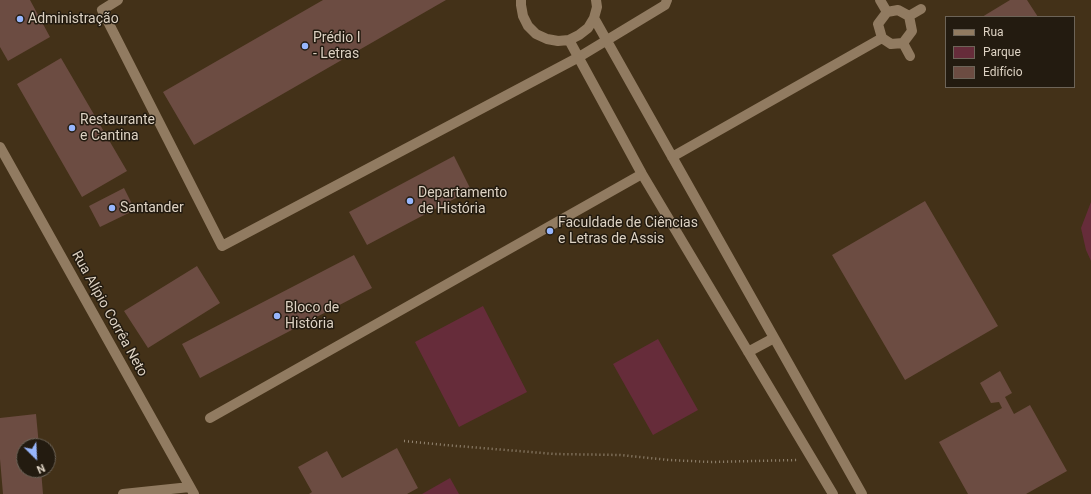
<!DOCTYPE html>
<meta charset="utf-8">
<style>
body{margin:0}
#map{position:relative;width:1091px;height:494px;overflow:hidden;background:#433118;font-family:Roboto,sans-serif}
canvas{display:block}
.legend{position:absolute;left:945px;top:16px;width:130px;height:72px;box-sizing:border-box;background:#231b10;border:1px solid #6d6458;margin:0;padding:5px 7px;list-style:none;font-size:12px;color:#ddd2c3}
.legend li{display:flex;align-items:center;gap:8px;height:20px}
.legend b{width:20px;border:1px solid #6d6458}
.north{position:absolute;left:16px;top:438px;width:40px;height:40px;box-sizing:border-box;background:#231b10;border:1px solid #6d6458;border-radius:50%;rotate:156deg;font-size:11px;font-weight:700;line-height:16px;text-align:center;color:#ddd2c3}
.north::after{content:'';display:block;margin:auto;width:14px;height:18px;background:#97b6fd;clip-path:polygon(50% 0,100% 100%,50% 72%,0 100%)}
</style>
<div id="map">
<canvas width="1091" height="494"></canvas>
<ul class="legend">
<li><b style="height:5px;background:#917b61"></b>Rua</li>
<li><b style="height:11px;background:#662c3a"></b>Parque</li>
<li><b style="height:11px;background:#6c4c42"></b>Edifício</li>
</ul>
<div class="north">N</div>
</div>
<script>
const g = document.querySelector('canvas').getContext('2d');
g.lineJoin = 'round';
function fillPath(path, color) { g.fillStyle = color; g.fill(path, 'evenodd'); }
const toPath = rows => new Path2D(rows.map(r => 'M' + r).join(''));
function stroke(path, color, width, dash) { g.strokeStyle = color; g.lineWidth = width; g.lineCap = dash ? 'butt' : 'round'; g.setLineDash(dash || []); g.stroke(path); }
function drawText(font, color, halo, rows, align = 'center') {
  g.font = font + ' Roboto,sans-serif'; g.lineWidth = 3; g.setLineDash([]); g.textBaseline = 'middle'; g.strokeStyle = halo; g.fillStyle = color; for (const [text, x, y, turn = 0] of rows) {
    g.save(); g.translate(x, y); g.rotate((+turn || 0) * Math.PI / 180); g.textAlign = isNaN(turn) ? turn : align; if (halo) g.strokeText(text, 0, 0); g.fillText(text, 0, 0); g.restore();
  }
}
fillPath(toPath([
 [1091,202,1091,261,1086,250,1081,228],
 [483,306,527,392,459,427,415,342],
 [658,339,698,410,653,435,613,364],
 [450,478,459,494,422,494]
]), '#662c3a');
fillPath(toPath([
 [0,0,30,0,50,37,8,61,0,47],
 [323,0,446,0,194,145,163,92],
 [1010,0,1027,0,1038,17,982,17],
 [61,58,127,171,82,197,17,84],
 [454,156,471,190,367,245,349,212],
 [124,188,135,210,100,227,89,206],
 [925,201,998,326,905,380,832,255],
 [354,255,372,288,200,378,182,344],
 [197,266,220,303,148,348,124,311],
 [1000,371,1012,393,1005,397,1014,414,1030,405,1067,471,1026,494,968,494,939,442,1002,408,999,402,991,403,980,383],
 [36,414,39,446,24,446,24,470,41,470,43,494,3,494,0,459,0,418],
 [397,448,418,488,407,494,309,494,312,492,298,467,327,451,342,478]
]), '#6c4c42');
stroke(toPath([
 [404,441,445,445,555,454,620,455,669,460,711,462,798,460]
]), '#958773', 2.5, [1, 3]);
stroke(toPath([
 [118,0,102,10,222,246,579,57,665,5,667,0],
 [521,0,521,5,523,16,528,26,536,34,547,39,558,41,569,40,579,35,588,28,594,18,597,7,596,0],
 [880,0,887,12],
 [898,10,909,16,912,31,903,43,891,44,882,38,878,24,887,12,898,10],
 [909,16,921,9],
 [594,18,862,494],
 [569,40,642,174,833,494],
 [903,43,910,56],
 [0,147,194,494],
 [672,157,882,38],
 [748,352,774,338],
 [210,418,642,174],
 [123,494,190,487]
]), '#917b61', 10);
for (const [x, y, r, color] of [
 [20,19,4,"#97b6fd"],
 [305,46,4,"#97b6fd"],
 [72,128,4,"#97b6fd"],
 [410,201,4,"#97b6fd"],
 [112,208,4,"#97b6fd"],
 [550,231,4,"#97b6fd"],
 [277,316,4,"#97b6fd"]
]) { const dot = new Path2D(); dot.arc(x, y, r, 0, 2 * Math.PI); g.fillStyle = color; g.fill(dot); stroke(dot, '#231b10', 1.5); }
drawText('14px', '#ddd2c3', '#231b10', [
 ["Administração",28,19],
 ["Prédio I",313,38],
 ["- Letras",313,54],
 ["Restaurante",80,120],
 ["e Cantina",80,136],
 ["Departamento",418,193],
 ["de História",418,209],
 ["Santander",120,208],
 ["Faculdade de Ciências",558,223],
 ["e Letras de Assis",558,239],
 ["Bloco de",285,308],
 ["História",285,324]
], 'left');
drawText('14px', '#ddd2c3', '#231b10', [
 ["Rua Alípio Corrêa Neto",109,314,61]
]);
</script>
